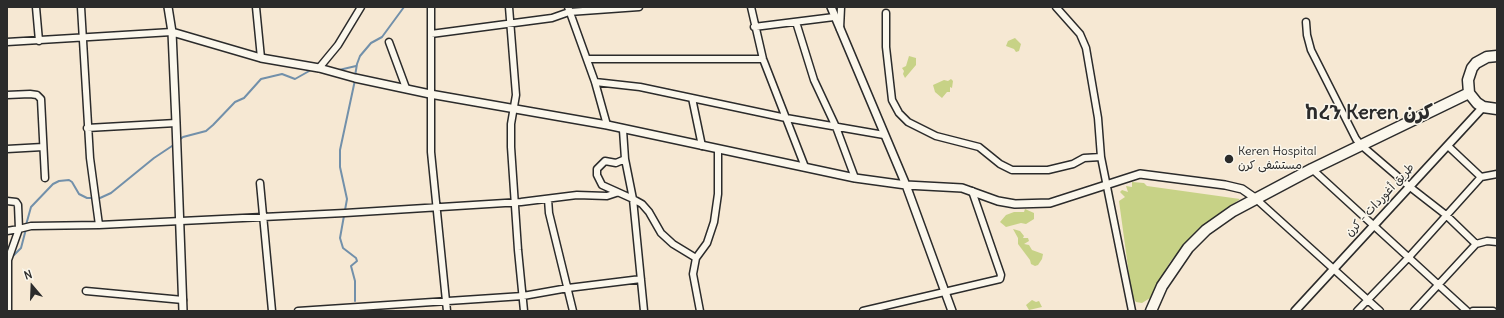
<!DOCTYPE html>
<meta charset="utf-8">
<style>
body{margin:0}
#map{position:relative;width:1504px;height:318px;overflow:hidden;background:#f6e8d3;font-family:Delius,sans-serif}
canvas{display:block}
.frame{position:absolute;inset:0;border:8px solid #2b2b2b;pointer-events:none}
.north{position:absolute;left:12px;top:266px;width:40px;height:40px;-webkit-text-stroke:3px #fbf7ec;paint-order:stroke;rotate:341deg;font-size:11px;font-weight:700;line-height:16px;text-align:center;color:#2b2b2b}
.north::after{content:'';display:block;margin:auto;width:14px;height:18px;background:#2b2b2b;clip-path:polygon(50% 0,100% 100%,50% 72%,0 100%)}
</style>
<div id="map">
<canvas width="1504" height="318"></canvas>
<div class="frame"></div>
<div class="north">N</div>
</div>
<script>
const g = document.querySelector('canvas').getContext('2d');
g.lineJoin = 'round';
function fillPath(path, color) { g.fillStyle = color; g.fill(path, 'evenodd'); }
const toPath = rows => new Path2D(rows.map(r => 'M' + r).join(''));
function stroke(path, color, width, dash) { g.strokeStyle = color; g.lineWidth = width; g.lineCap = dash ? 'butt' : 'round'; g.setLineDash(dash || []); g.stroke(path); }
function drawText(font, color, halo, rows, align = 'center') {
  g.font = font + ' Delius,"Playpen Sans Arabic","Noto Sans Ethiopic",sans-serif'; g.lineWidth = 3; g.setLineDash([]); g.textBaseline = 'middle'; g.strokeStyle = halo; g.fillStyle = color; for (const [text, x, y, turn = 0] of rows) {
    g.save(); g.translate(x, y); g.rotate((+turn || 0) * Math.PI / 180); g.textAlign = isNaN(turn) ? turn : align; if (halo) g.strokeText(text, 0, 0); g.fillText(text, 0, 0); g.restore();
  }
}
fillPath(toPath([
 [1015,38,1021,44,1019,51,1016,52,1014,49,1006,46,1008,41],
 [909,56,916,58,916,65,905,78,903,74,904,71,902,68,906,66],
 [951,79,953,81,952,88,950,87,950,92,947,92,942,98,935,92,933,85,944,80,948,81],
 [1132,182,1144,183,1147,186,1240,199,1198,229,1170,262,1150,298,1142,303,1136,302,1132,296,1119,201,1125,197,1120,192,1122,190,1128,192,1126,186,1132,187],
 [1025,209,1034,213,1034,219,1026,224,1021,223,1006,227,1000,222,1006,215,1014,212,1024,212],
 [1013,229,1020,231,1024,236,1023,238,1028,238,1029,241,1024,244,1029,245,1032,250,1043,254,1042,259,1038,265,1035,266,1031,264,1030,260,1018,244,1018,238],
 [1032,300,1036,302,1039,301,1042,307,1029,310,1026,305]
]), '#c7d286');
stroke(toPath([
 [339,70,356,66],
 [355,76,357,64,360,56,371,43,382,37,404,7],
 [355,80,340,150,340,167,347,199,340,238,343,248,356,258,357,261,351,266,355,281,355,301],
 [178,141,183,137,206,131,213,125,235,102,244,98,261,79,282,74,295,79,311,70],
 [26,225,31,207,53,184,59,181,69,180,72,182,79,194,87,198,100,198,111,193,154,158,175,144],
 [11,258,21,248,26,229]
]), '#7290aa', 2);
const minor = toPath([
 [36,7,39,41],
 [81,7,90,158,99,225],
 [256,7,261,58],
 [431,7,431,152,447,311],
 [509,7,516,95,511,124,511,147,518,250,524,311],
 [568,7,595,82,607,125],
 [751,7,763,59,805,167],
 [1056,7,1080,34,1086,48,1098,118,1101,157,1132,311],
 [886,13,886,47,892,100,899,113,908,122,936,136,979,147,1000,164,1012,170,1048,170,1073,164,1084,158,1101,157],
 [796,22,814,80,836,127,855,178],
 [1306,22,1307,35,1311,50,1356,139,1361,145,1410,187,1446,215,1476,244],
 [754,27,834,17],
 [840,29,841,7],
 [431,34,552,18,569,12,639,7],
 [7,42,172,32],
 [389,42,406,88],
 [587,59,763,59],
 [319,68,338,45,361,7],
 [595,82,640,87,786,118,884,135],
 [7,95,30,94,37,95,41,99,45,178],
 [692,98,702,146],
 [87,128,176,123],
 [623,130,625,159,616,163,605,161,597,169,597,175,602,185,633,199,644,311],
 [1448,146,1481,177],
 [7,149,43,147],
 [625,159,633,199,642,204,649,212,661,233,673,244,696,258],
 [1312,169,1467,311],
 [260,183,272,311],
 [1255,198,1380,311],
 [548,199,549,213,573,311],
 [7,201,16,202,18,205,19,229,7,231],
 [86,291,183,300],
 [8,311,8,260,19,229,31,226,99,225,345,213,521,202,577,195,607,196,616,193],
 [298,311,523,296,568,288,641,279],
 [700,311,693,274,696,258,707,243,714,222,718,194,718,150],
 [863,311,1000,279,1001,275,972,191],
 [1357,311,1409,257,1481,177,1497,174],
 [1414,311,1476,244,1487,241,1497,242],
 [1473,311,1493,311]
]);
const tertiary = toPath([
 [168,7,172,32,176,123,183,311],
 [831,7,906,185,952,311],
 [172,32,261,58,319,68,355,78,430,94,607,125,855,178,906,185,962,188,998,201,1015,204,1050,203,1140,174,1225,185,1242,189,1255,198],
 [1295,311,1483,107]
]);
const trunk = toPath([
 [1497,56,1487,57,1476,63,1472,68,1468,80,1469,93,1477,103,1483,107,1497,109],
 [1151,311,1162,286,1188,248,1206,230,1233,211,1312,169,1469,93]
]);
stroke(minor, '#2b2b2b', 9);
stroke(tertiary, '#2b2b2b', 10);
stroke(trunk, '#2b2b2b', 13);
stroke(minor, '#fbf7ec', 6);
stroke(tertiary, '#fbf7ec', 7);
stroke(trunk, '#fbf7ec', 10);
for (const [x, y, r, color] of [
 [1229,159,5,"#2b2b2b"]
]) { const dot = new Path2D(); dot.arc(x, y, r, 0, 2 * Math.PI); g.fillStyle = color; g.fill(dot); stroke(dot, '#fbf7ec', 1.5); }
drawText('12px', '#2b2b2b', '#fbf7ec', [
 ["Keren Hospital",1238,152],
 ["مستشفى كرن",1238,166]
], 'left');
drawText('12px', '#2b2b2b', '#fbf7ec', [
 ["طريق أغوردات - كرن",1380,200,-47]
]);
drawText('bold 20px', '#2b2b2b', '#fbf7ec', [
 ["ከረን Keren كرن",1369,113]
]);
</script>
